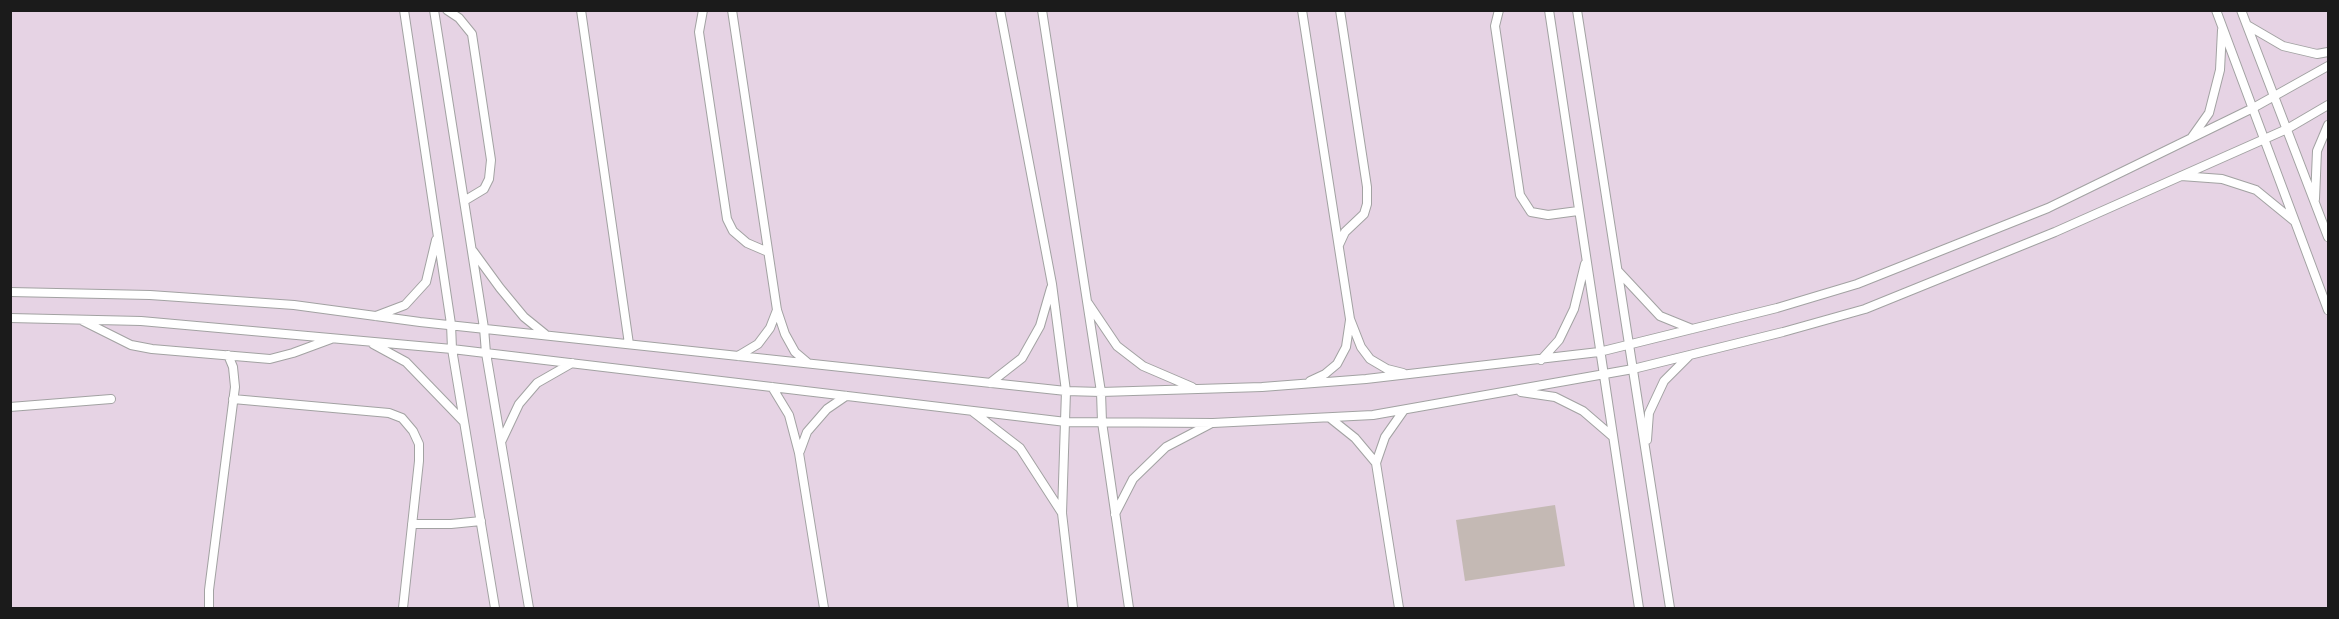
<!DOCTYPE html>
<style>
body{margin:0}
#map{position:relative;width:2339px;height:619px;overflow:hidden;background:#ede7e1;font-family:Mulish,sans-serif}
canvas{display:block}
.frame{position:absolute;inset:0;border:12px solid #1b1b1b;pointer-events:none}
</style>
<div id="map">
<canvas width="2339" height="619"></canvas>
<div class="frame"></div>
</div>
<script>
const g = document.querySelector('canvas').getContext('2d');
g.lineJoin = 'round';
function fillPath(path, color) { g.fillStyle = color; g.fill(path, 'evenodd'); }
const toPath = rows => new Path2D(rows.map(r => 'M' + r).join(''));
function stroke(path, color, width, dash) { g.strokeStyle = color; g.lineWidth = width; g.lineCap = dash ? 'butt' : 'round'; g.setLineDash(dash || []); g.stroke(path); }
fillPath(toPath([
 [11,11,2328,11,2328,608,11,608]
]), '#e6d3e4');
fillPath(toPath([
 [1555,505,1565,566,1465,581,1456,520]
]), '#c4b9b4');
const service = toPath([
 [404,10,451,324,452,349,495,608],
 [434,10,484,328,486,353,529,608],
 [447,10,459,18,472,34,491,160,489,179,484,189,464,201],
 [581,10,629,344],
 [703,10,699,32,727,219,733,231,747,243,768,252],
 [732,10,777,310,785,334,795,352,808,363],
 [1000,10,1052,284,1066,391,1062,513,1073,608],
 [1042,10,1101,392,1102,422,1129,608],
 [1302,10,1350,319,1361,347,1370,359,1387,369,1403,373],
 [1499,10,1495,26,1520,195,1531,212,1548,215,1578,211],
 [1549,10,1639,608],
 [1577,10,1670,608],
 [2216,10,2328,310],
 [2241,10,2328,237],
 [2247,25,2283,46,2317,54,2328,52],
 [2192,137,2209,113,2220,70,2222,30],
 [2181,176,2222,179,2256,190,2294,221],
 [2315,199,2317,151,2328,125],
 [1339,245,1345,232,1364,214,1367,204,1367,187,1340,10],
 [473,251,500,288,524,317,545,334],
 [1618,271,1660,316,1692,329],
 [10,292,150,295,294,305,420,322,1066,391,1101,392,1262,387,1366,379,1599,352,1777,308,1857,284,2048,208,2253,108,2328,66],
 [1088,303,1117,346,1143,366,1192,387],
 [376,316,405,305,426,282,436,240],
 [10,318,141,321,452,349,1066,422,1213,423,1373,415,1633,369,1783,332,1865,309,2055,232,2287,129,2328,105],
 [83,321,131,345,152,349,270,359,293,353,331,339],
 [373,344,406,362,463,421],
 [738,356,758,344,770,328,777,310],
 [1541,360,1559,340,1574,309,1585,264],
 [1310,381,1325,374,1337,364,1346,347,1350,320],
 [990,383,1022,358,1040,326,1051,288],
 [772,387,789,415,799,453,824,608],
 [1521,392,1555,397,1583,411,1612,436],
 [233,399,389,413,402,418,413,431,419,444,419,461,403,608],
 [10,407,111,399],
 [972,411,1020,448,1062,513],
 [1330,418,1355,438,1376,463],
 [502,440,519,404,537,383,572,363],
 [1647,440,1649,413,1664,381,1690,355],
 [800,451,807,432,827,409,846,396],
 [1115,514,1133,479,1166,447,1210,424],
 [412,524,451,524,481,521],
 [209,608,209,590,235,387,233,367,228,355],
 [1399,608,1376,463,1385,437,1404,410]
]);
stroke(service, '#a2a2a2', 10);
stroke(service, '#fff', 8);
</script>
